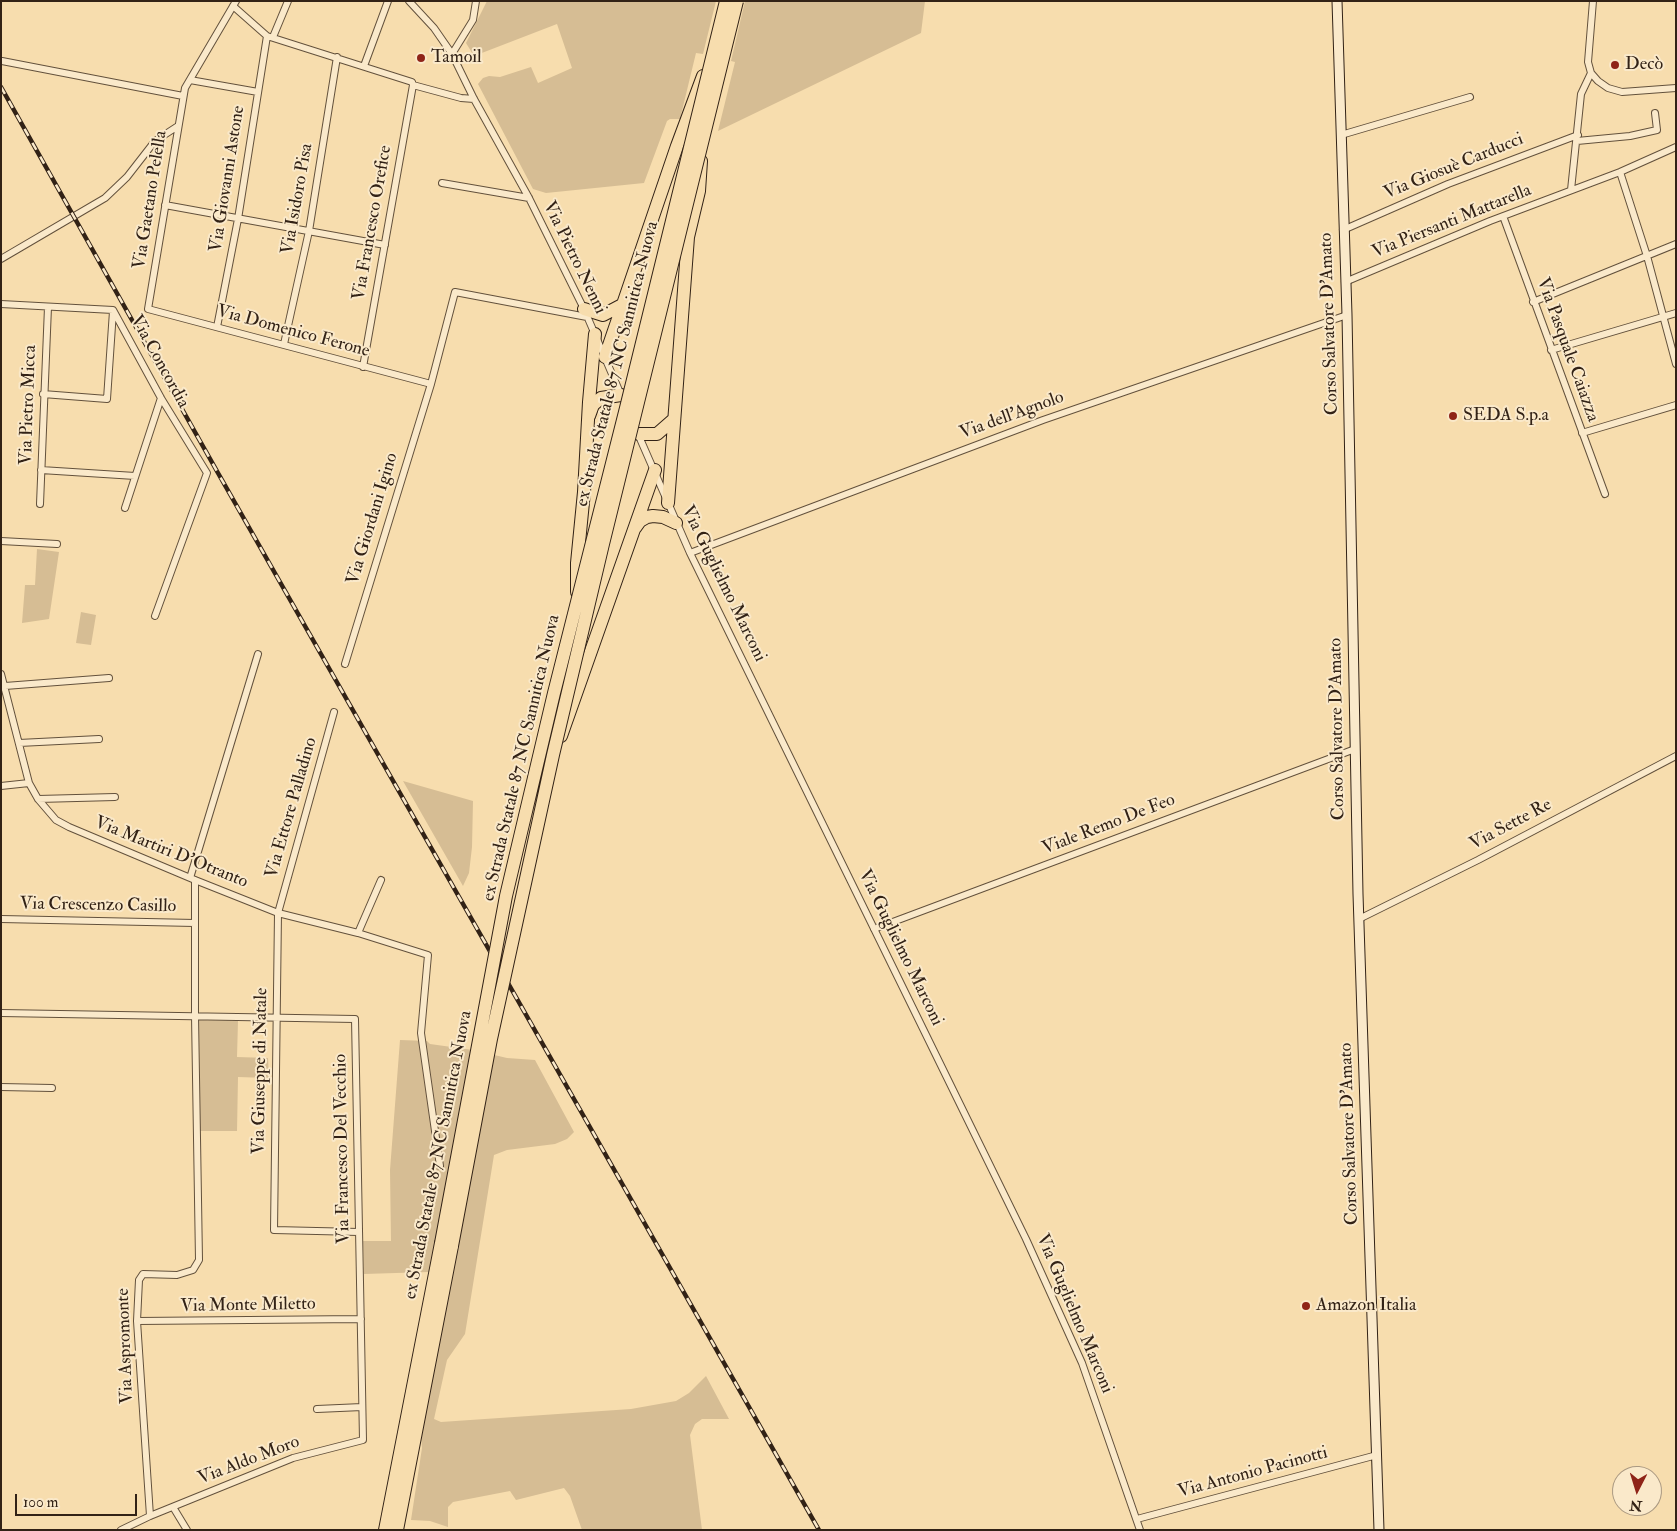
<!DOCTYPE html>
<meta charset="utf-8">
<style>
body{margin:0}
#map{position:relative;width:1677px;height:1531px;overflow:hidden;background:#f7ddae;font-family:"IM FELL Double Pica",serif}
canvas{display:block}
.frame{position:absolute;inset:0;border:2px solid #322216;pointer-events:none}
.north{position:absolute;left:1612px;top:1466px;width:50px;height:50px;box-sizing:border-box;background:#fae9ca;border:1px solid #aa9982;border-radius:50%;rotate:185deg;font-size:14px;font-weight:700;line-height:20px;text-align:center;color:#322216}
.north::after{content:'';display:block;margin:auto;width:18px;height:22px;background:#8f2418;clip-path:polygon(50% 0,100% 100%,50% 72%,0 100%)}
.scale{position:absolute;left:15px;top:1494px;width:122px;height:22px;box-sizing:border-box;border:2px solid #322216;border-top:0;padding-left:6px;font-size:15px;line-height:18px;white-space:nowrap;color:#322216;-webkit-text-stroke:4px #fae9ca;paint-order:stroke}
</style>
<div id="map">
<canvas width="1677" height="1531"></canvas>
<div class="frame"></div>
<div class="north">N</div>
<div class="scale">100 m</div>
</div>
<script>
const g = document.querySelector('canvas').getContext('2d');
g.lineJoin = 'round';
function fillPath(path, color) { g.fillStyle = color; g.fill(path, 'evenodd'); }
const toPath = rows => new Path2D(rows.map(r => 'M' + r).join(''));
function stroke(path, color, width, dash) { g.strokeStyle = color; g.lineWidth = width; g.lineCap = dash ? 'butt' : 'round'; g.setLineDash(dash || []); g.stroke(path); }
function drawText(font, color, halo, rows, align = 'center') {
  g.font = font + ' "IM FELL Double Pica",serif'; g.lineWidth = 4; g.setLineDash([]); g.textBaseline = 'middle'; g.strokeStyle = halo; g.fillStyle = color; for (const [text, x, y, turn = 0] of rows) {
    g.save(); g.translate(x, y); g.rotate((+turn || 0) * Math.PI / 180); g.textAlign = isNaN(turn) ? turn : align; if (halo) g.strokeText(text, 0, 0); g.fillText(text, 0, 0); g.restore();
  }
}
fillPath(toPath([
 [487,1,716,1,703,54,696,53,680,119,670,119,667,121,644,183,546,193,533,189,478,84,483,78,489,76,500,77,531,67,538,83,572,68,557,24,474,56,466,43],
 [745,1,925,1,921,33,718,131,735,62,731,61],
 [37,549,59,552,49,619,22,623,25,585,35,585],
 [81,612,96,615,91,645,76,643],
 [403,781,473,801,472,847,469,873,463,886],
 [199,1020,238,1021,237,1057,268,1058,269,1078,238,1077,237,1131,199,1131],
 [400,1040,427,1041,430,1044,473,1050,507,1058,535,1060,574,1132,567,1139,555,1144,507,1150,494,1155,465,1334,447,1360,434,1419,441,1422,631,1409,676,1401,689,1393,706,1376,729,1419,702,1419,695,1424,690,1435,702,1530,582,1530,570,1496,564,1488,516,1500,510,1491,453,1502,448,1507,448,1527,430,1521,411,1520,422,1448,421,1435,453,1273,428,1272,364,1274,363,1241,391,1241,390,1170]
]), '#d6bd94');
const street = toPath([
 [236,1,185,88,148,309,431,384],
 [409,1,434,28,452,54,474,99,529,198,584,309,621,395],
 [1593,1,1588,62,1591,73,1598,81,1608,88,1622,92,1676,88],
 [233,6,267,36,412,82,413,85,461,98,474,99],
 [273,37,288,1],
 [452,54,473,20,476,1],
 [2,61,183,96],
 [364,66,388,1],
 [190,80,258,92],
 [1341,135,1470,97],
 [1577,141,1630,136,1657,130,1655,113],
 [1620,172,1647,256,1676,364],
 [442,183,529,198],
 [1571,190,1581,94,1591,73],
 [165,205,385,245],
 [1503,216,1605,494],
 [1343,230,1448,184,1578,135],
 [1,259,105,198,127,177,155,141,178,126],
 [1345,282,1490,221,1620,172,1676,147],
 [1533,302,1676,244],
 [1,304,113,310,161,398,207,473,155,616],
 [217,327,238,219,267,36],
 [284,344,309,231,337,57],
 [1551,350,1676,313],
 [363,367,413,85],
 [43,394,107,399,113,311],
 [1582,433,1676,405],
 [638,434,690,553,1026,1239,1082,1363,1140,1530],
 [41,470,135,476],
 [40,504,48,307],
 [125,508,161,398],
 [1,541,57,544],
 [690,553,1043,420,1347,315],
 [345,664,431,384,455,292,587,317],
 [1,674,29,783,38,799,56,820,69,827,195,880,278,913,358,933,428,955,421,1033,440,1166],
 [5,686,109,678],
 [334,712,278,913,274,1230,359,1232],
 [19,743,99,739],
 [1,786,29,783],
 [38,799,115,797],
 [190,878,258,654],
 [1,919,195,923],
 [1359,919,1478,860,1676,756],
 [874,929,1355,749],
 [358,933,381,880],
 [1,1013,355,1019,363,1440,293,1458,150,1516,121,1530],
 [1,1087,52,1088],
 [137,1321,361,1319],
 [317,1409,362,1407],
 [173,1507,187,1530],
 [150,1516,137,1321,139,1280,143,1274,177,1275,193,1270,199,1260,195,1016,195,880],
 [1137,1519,1377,1455]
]);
const secondary = toPath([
 [1337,1,1347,315,1358,894,1379,1530]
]);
const highway = toPath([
 [584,309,603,315,622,305],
 [605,357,677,146,703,76],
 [589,416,593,405,601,398,621,395],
 [639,434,657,434,673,420],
 [668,503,688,237,699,191,701,161],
 [635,528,640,521,647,517,653,516,663,517,676,523],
 [577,592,577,563,584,492,589,402,595,334],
 [561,736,655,470],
 [385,1530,441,1243],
 [397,1530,452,1246]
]);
stroke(street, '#63513c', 8);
stroke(secondary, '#322216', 11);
stroke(highway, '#322216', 14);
stroke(street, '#fae9ca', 6);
stroke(secondary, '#fae9ca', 9);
stroke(highway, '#f7ddae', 12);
const rail = toPath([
 [1,87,218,473,819,1530]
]);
stroke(rail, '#322216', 4.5);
stroke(rail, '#fae9ca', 2.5, [8]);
const highwayBridge = toPath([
 [441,1243,506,896,554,693,626,408,726,1],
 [452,1246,491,1039,553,755,603,544,737,1]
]);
stroke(highwayBridge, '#322216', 14, []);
stroke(highwayBridge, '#f7ddae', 12);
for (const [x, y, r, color] of [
 [421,58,5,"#8f2418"],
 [1615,65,5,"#8f2418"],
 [1453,416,5,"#8f2418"],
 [1306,1306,5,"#8f2418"]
]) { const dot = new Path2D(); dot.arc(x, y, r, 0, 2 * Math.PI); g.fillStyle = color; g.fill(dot); stroke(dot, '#fae9ca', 2); }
drawText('18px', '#322216', '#fae9ca', [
 ["Tamoil",431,58],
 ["Decò",1625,65],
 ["SEDA S.p.a",1463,416],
 ["Amazon Italia",1316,1306]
], 'left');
drawText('18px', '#322216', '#fae9ca', [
 ["Via Giosuè Carducci",1454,167,-22],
 ["Via Giovanni Astone",228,179,-81],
 ["Via Isidoro Pisa",298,199,-80],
 ["Via Gaetano Pelella",151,200,-81],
 ["Via Piersanti Mattarella",1452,222,-22],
 ["Via Francesco Orefice",373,223,-80],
 ["Via Pietro Nenni",574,258,64],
 ["Corso Salvatore D'Amato",1330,324,-92],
 ["Via Domenico Ferone",293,332,15],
 ["Via Pasquale Caiazza",1567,350,70],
 ["Via Concordia",159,362,61],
 ["ex Strada Statale 87 NC Sannitica Nuova",618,364,-76],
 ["Via Pietro Micca",29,405,-88],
 ["Via dell'Agnolo",1012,416,-20],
 ["Via Giordani Igino",373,519,-73],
 ["Via Guglielmo Marconi",723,584,64],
 ["Corso Salvatore D'Amato",1338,729,-91],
 ["ex Strada Statale 87 NC Sannitica Nuova",522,758,-77],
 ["Via Ettore Palladino",292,808,-74],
 ["Viale Remo De Feo",1109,825,-21],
 ["Via Sette Re",1511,825,-28],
 ["Via Martiri D'Otranto",171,853,22],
 ["Via Crescenzo Casillo",98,906,1],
 ["Via Guglielmo Marconi",900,948,64],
 ["Via Giuseppe di Natale",261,1071,-89],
 ["Corso Salvatore D'Amato",1350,1134,-92],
 ["Via Francesco Del Vecchio",343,1149,-91],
 ["ex Strada Statale 87 NC Sannitica Nuova",439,1155,-79],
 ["Via Monte Miletto",248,1306,-1],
 ["Via Guglielmo Marconi",1074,1314,67],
 ["Via Aspromonte",126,1346,-92],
 ["Via Aldo Moro",249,1461,-21],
 ["Via Antonio Pacinotti",1253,1473,-15]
]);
</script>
